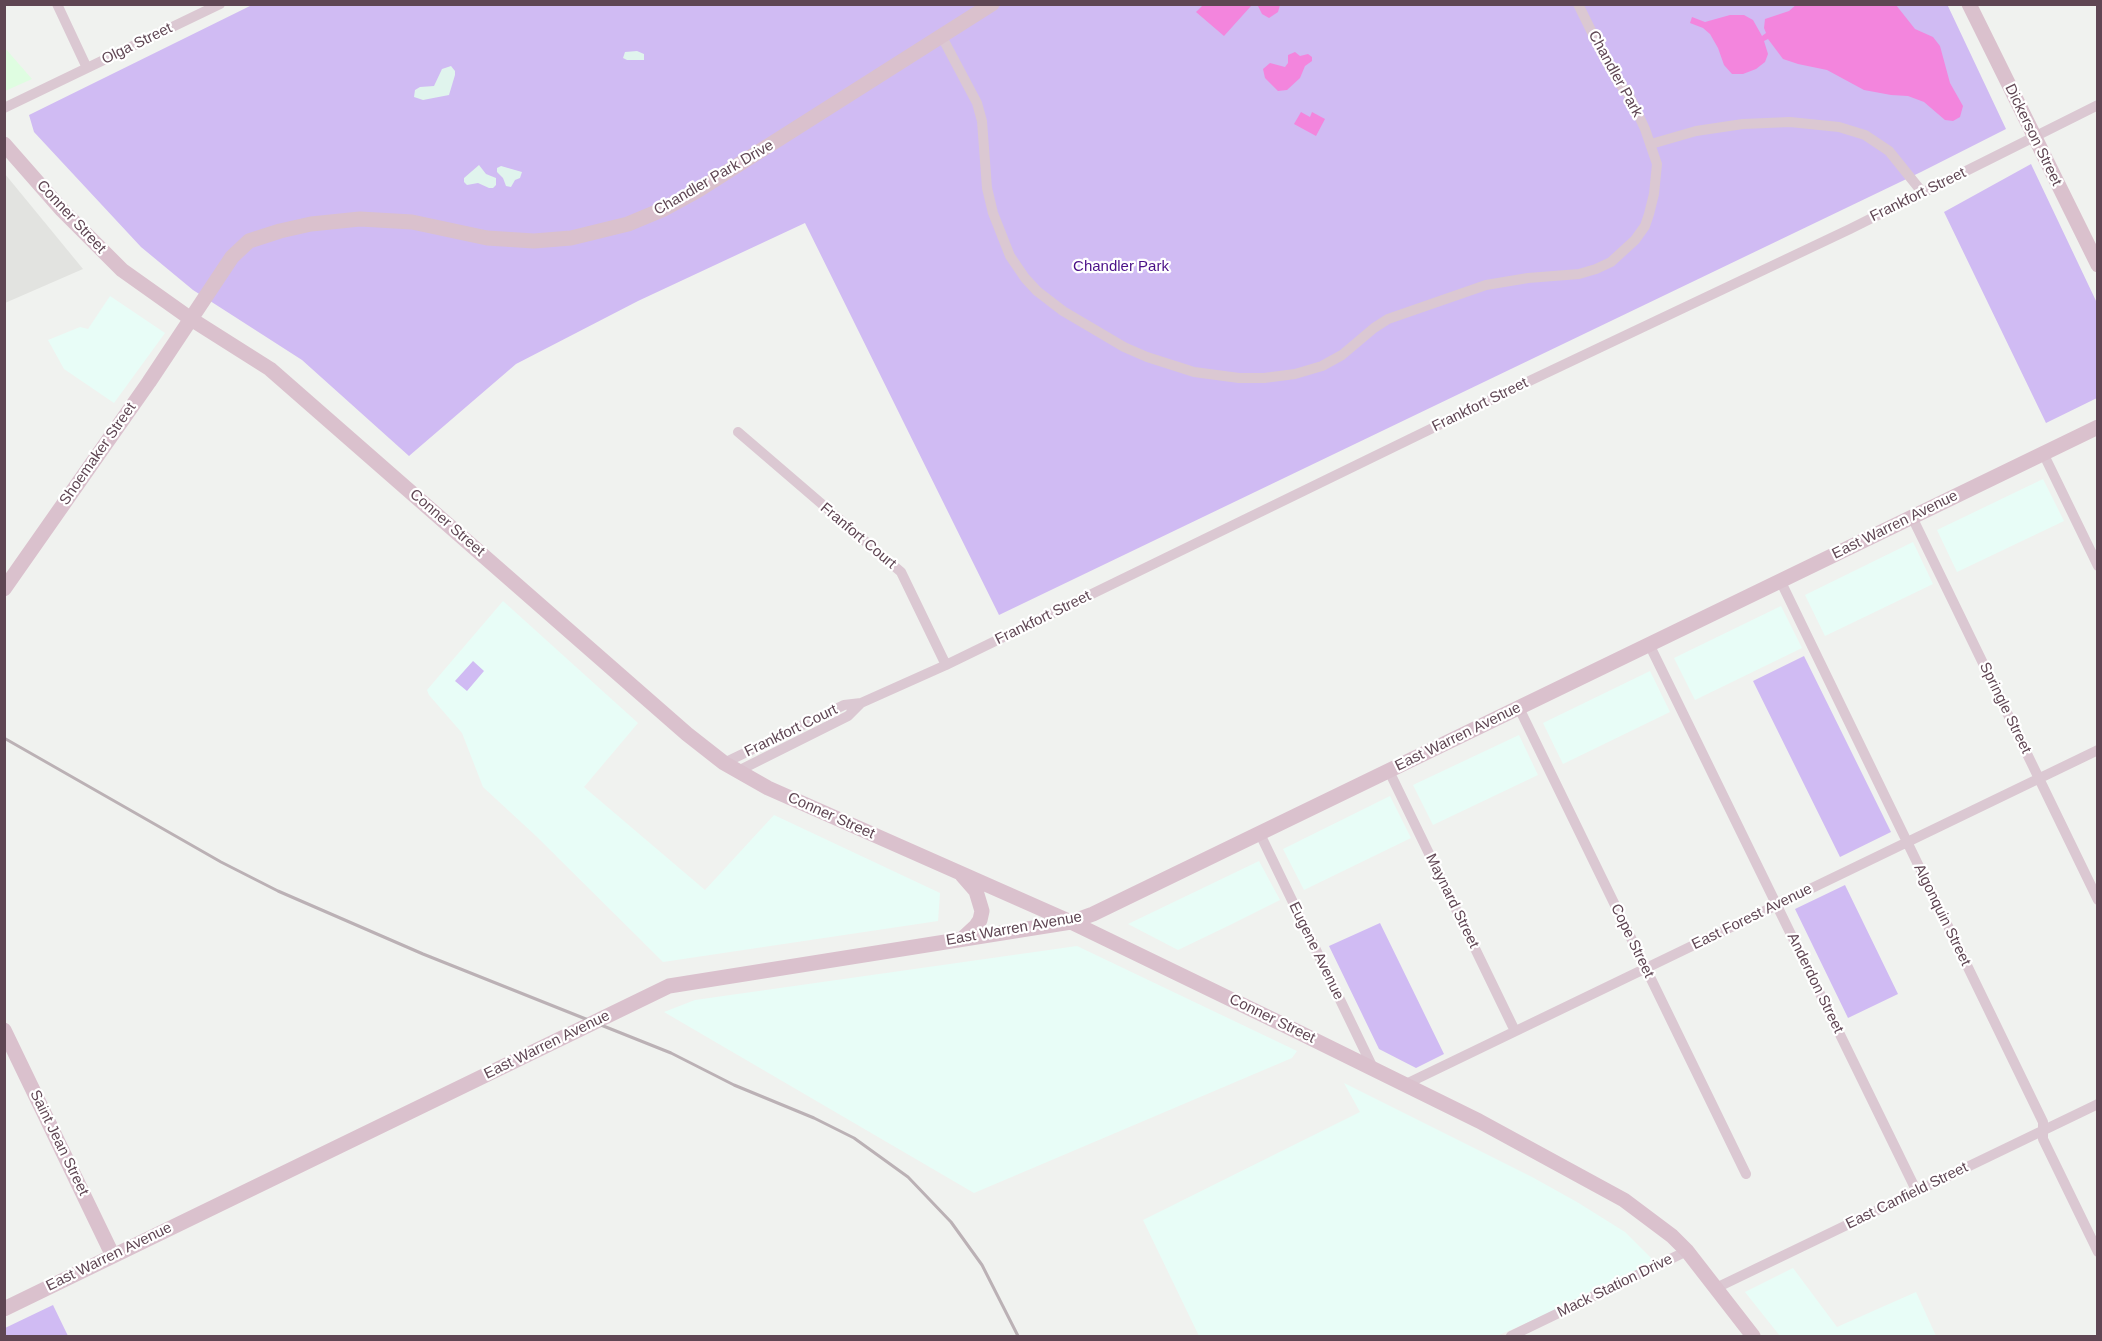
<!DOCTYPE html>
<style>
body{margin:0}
#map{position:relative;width:2102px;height:1341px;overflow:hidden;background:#f0f2ef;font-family:Arial,sans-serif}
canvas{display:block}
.frame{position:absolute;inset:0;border:6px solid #5f4653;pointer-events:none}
</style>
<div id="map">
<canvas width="2102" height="1341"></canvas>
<div class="frame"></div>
</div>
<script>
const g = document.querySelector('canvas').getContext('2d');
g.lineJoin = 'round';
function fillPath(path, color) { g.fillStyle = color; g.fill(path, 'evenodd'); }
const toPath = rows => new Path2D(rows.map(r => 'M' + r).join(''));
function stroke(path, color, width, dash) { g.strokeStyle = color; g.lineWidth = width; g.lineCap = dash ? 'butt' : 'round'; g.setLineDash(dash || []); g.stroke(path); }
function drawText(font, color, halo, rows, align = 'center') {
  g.font = font + ' Arial,sans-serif'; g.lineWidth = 4.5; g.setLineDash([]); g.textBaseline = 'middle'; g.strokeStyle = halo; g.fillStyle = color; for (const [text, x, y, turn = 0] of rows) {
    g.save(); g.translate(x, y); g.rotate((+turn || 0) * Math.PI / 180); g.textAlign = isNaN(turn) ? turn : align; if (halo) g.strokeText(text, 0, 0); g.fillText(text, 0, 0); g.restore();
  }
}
fillPath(toPath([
 [110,296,165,333,114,403,64,369,48,340,80,327,88,329],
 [2043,479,2064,521,1957,572,1937,530],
 [1913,542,1933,584,1825,636,1805,595],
 [503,601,638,723,584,787,705,890,774,815,940,893,938,921,663,962,536,836,483,787,462,733,429,695,427,690],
 [1781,606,1802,648,1695,700,1674,658],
 [1650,671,1670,712,1563,764,1543,723],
 [1519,735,1538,775,1433,825,1413,785],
 [1390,796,1411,838,1304,890,1283,849],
 [1259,861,1280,900,1230,925,1178,950,1128,924],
 [1077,946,1297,1051,1292,1058,974,1193,664,1012,695,1000],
 [1344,1083,1532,1177,1577,1202,1625,1232,1658,1265,1497,1336,1199,1336,1143,1220,1360,1112],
 [1793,1268,1837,1327,1916,1292,1936,1336,1780,1336,1745,1292]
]), '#e8fdf7');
fillPath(toPath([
 [5,174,83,269,5,303,4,303]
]), '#e2e3e0');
fillPath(toPath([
 [5,48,32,79,5,91,4,91]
]), '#dffde1');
fillPath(toPath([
 [1947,4,2006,129,1921,172,999,615,805,223,638,301,516,364,409,456,302,360,193,290,141,247,34,132,29,115,252,5],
 [2031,164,2097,303,2097,398,2046,423,1944,212],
 [1804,656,1891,832,1840,857,1753,681],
 [473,661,484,671,467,691,455,681],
 [1845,885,1898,994,1848,1018,1795,909],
 [1380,923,1444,1054,1416,1068,1379,1049,1329,946],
 [53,1305,68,1336,5,1336,5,1328]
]), '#d0bbf3');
fillPath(toPath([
 [637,51,644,54,644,60,627,60,623,58,625,52],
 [451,66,455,71,455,75,449,95,423,100,414,97,415,90,420,87,434,86,442,69],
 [479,165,486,174,496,178,496,185,493,188,489,188,478,183,467,185,464,182,464,178],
 [501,166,522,172,520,178,515,180,511,187,506,186,503,178,497,172,497,168]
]), '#e0f4ed');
fillPath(toPath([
 [1797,4,1896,5,1915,29,1933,37,1940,46,1950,83,1963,106,1960,117,1953,121,1945,120,1924,102,1908,96,1891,95,1864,90,1827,70,1798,64,1783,59,1768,39,1764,41,1768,54,1765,62,1756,69,1743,74,1732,74,1724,65,1718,48,1710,34,1703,28,1690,23,1692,17,1705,22,1730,15,1744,15,1753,20,1762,36,1766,33,1764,28,1765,19,1789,11],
 [1203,5,1280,4,1280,5,1278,12,1269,18,1262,14,1258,6,1251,6,1224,36,1196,12],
 [1295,52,1300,56,1308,54,1312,57,1312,61,1305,66,1300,78,1287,90,1278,91,1265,78,1263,69,1270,63,1285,67,1288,63,1288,55],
 [1301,112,1310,117,1312,112,1325,119,1316,136,1294,124]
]), '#f385dd');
stroke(toPath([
 [57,4,87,68],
 [942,37,977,103,982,121,987,188,993,213,1010,256,1025,278,1037,291,1063,311,1124,347,1147,357,1194,372,1239,378,1264,378,1295,374,1322,366,1342,355,1374,328,1388,319,1486,285,1528,278,1579,274,1596,269,1611,262,1635,240,1645,226,1649,214,1654,194,1657,164,1645,129,1630,97,1617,80,1603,55,1578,4],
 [4,108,220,4],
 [1651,144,1696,131,1743,124,1790,122,1839,127,1865,135,1889,151,1922,192],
 [738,432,901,572,946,665],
 [2043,453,2098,566],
 [1912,517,2098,900],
 [1780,580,2043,1122,2043,1139,2098,1252],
 [1649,644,1917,1192],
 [861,703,946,665,1523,384,1850,229,2098,105],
 [1519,708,1746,1174],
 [724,763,844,705,861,703,848,716,738,771],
 [1389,771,1515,1031],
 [1260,834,1373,1068],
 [1406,1084,2098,750],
 [1716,1288,2098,1104],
 [1511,1336,1687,1251]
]), '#dbc8d2', 10);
stroke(toPath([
 [1969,4,2098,265],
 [4,144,62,210,122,270,191,319,270,369,687,734,724,763,768,788,1071,922,1284,1025,1479,1121,1624,1200,1672,1236,1687,1251,1753,1336],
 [4,589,149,382,232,257,249,241,280,231,311,224,360,219,412,222,487,238,534,241,571,238,628,224,664,209,697,191,992,4],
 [962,939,976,926,980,920,982,911,976,891,962,875],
 [4,1030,113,1256],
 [4,1309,669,986,1071,922,1093,914,2098,427]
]), '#dac1cd', 15);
stroke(toPath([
 [4,738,221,862,278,891,423,954,671,1053,734,1085,814,1118,854,1138,908,1177,951,1222,982,1265,1018,1336]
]), '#bbb1b5', 3);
drawText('15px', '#5f4653', '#fff', [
 ["Olga Street",137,44,-26],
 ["Chandler Park",1615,74,61],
 ["Dickerson Street",2033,135,64],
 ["Chandler Park Drive",714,178,-30],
 ["Frankfort Street",1918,195,-26],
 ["Conner Street",71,217,47],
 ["Frankfort Street",1480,405,-26],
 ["Shoemaker Street",98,454,-55],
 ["Conner Street",447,523,41],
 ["East Warren Avenue",1895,525,-26],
 ["Franfort Court",858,536,40],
 ["Frankfort Street",1043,618,-26],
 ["Springle Street",2005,708,64],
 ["Frankfort Court",791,731,-26],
 ["East Warren Avenue",1458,737,-26],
 ["Conner Street",831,816,24],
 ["Maynard Street",1452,901,64],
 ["Algonquin Street",1942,915,64],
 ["East Forest Avenue",1752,917,-26],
 ["East Warren Avenue",1014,929,-10],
 ["Cope Street",1632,941,64],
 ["Eugene Avenue",1316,951,64],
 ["Anderdon Street",1815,983,64],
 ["Conner Street",1272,1019,26],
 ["East Warren Avenue",547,1045,-26],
 ["Saint Jean Street",59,1143,64],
 ["East Canfield Street",1907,1196,-26],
 ["East Warren Avenue",109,1257,-26],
 ["Mack Station Drive",1615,1286,-26]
]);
drawText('15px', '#4a1087', '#fff', [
 ["Chandler Park",1121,267]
]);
</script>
